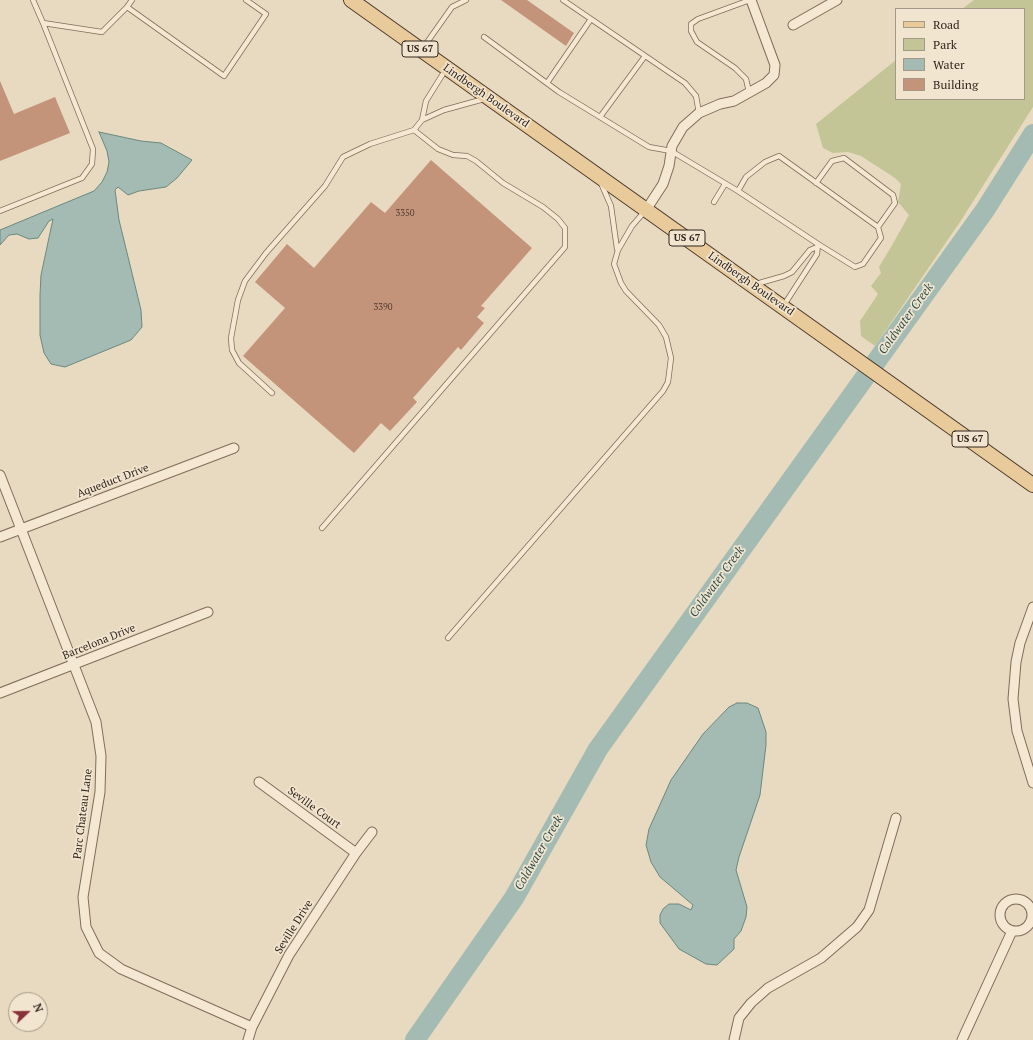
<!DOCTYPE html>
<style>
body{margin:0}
#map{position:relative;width:1033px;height:1040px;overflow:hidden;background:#e8dac1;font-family:"PT Serif",serif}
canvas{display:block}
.legend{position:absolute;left:895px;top:8px;width:130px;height:92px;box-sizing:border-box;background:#f1e5cf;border:1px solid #a49888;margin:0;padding:5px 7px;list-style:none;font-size:12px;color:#31251d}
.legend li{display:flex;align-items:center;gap:8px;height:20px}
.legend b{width:20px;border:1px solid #a49888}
.north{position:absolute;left:8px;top:992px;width:40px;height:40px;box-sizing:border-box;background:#f1e5cf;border:1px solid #a49888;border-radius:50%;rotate:68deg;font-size:11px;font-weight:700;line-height:16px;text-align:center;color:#31251d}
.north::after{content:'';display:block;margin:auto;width:14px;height:18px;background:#893138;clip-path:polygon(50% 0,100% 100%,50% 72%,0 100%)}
</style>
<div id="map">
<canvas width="1033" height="1040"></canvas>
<ul class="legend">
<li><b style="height:5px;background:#e9cb9b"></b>Road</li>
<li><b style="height:11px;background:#c3c596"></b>Park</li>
<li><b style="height:11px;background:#a3bbb2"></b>Water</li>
<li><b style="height:11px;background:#c3937a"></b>Building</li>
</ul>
<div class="north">N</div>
</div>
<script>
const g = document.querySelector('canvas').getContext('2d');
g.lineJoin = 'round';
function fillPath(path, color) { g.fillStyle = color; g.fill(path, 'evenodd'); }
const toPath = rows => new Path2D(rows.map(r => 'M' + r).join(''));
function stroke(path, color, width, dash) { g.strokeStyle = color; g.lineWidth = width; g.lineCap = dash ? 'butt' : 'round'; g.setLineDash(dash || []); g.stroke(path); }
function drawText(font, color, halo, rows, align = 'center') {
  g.font = font + ' "PT Serif",serif'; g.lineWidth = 3.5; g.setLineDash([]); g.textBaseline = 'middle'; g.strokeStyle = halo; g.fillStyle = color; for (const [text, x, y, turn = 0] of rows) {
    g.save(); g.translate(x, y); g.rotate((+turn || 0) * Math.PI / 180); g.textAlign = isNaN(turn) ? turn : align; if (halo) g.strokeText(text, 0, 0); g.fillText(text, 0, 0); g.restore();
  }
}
fillPath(toPath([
 [974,0,1033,0,1033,107,960,222,875,346,861,336,860,321,878,294,871,286,881,273,879,267,891,247,909,215,898,202,901,184,895,178,861,156,848,152,833,153,823,148,816,124,896,60,896,99,1024,99,1024,9,962,9]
]), '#c3c596');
const water = toPath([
 [99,132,141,141,161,143,192,160,177,178,166,187,139,191,128,195,118,187,115,190,119,220,141,310,142,327,131,340,65,367,51,364,44,353,40,335,40,295,41,275,53,219,49,221,38,238,29,239,17,234,9,235,0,245,0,230,94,191,102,182,107,172,109,162,107,151,99,132],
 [737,703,747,703,758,708,766,732,766,745,760,795,739,857,736,870,747,907,746,917,741,931,734,939,734,949,717,965,706,964,679,949,660,923,660,915,663,909,669,904,679,904,691,910,693,905,660,877,651,862,646,845,649,829,671,780,703,734,729,707,737,703]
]);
fillPath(water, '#a3bbb2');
stroke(water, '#6b887f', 1);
stroke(toPath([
 [415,1040,514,898,598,749,985,210,1033,134]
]), '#a3bbb2', 20);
fillPath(toPath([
 [501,0,527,0,574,33,566,46],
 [0,81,14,114,55,97,70,133,0,161],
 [431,160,532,248,481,306,485,308,477,317,484,323,461,350,458,347,413,398,417,402,390,431,381,423,354,453,243,356,285,308,255,282,287,244,314,268,371,202,385,213]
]), '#c3937a');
const lane = toPath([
 [33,0,43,23,102,32,127,7],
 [132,0,127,7,224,76,266,14,246,0],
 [563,0,685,83,696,96,699,113],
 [484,37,559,92,649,147,671,151,738,191],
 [423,48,452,7,466,0],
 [547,83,591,19],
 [749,92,746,79,735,68,697,42,691,31,691,24,698,19,750,0],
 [600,117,645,56],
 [422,120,444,110,484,99],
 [414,130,422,120,426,101,446,69],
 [601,183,611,206,617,249],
 [816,183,832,161,844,158,893,195,895,203,878,227],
 [714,202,725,184],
 [0,211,82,178,92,164,93,149,43,23],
 [756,284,784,276,792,272,810,250,817,247],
 [784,305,817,254,818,244,738,191,746,177,765,162,779,156,878,227,881,238,863,264,855,267,818,244],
 [272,393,239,363,232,350,231,338,238,300,245,281,266,253,325,186,343,157,370,144,414,130,438,149,453,155,467,156,476,161,503,183,543,207,558,219,565,228,565,247,322,528],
 [448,638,663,391,668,382,671,358,666,337,659,325,626,291,621,283,614,264,618,250,632,226,645,211]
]);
const street = toPath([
 [793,25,837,0],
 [646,210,663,184,669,166,672,146,683,127,699,113,720,104,734,101,766,83,774,75,775,65,751,0],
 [0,475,96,722,101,756,100,792,83,897,86,927,99,953,121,969,252,1027],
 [0,537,234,448],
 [1033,607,1020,643,1016,662,1013,699,1017,731,1033,783],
 [0,693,208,612],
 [259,782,356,853],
 '1000 915a16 16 0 1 1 32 0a16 16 0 1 1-32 0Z',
 [248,1040,252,1027,289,955,356,853,372,832],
 [734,1040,739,1018,751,1003,768,988,821,958,857,927,869,910,896,818],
 [962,1040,1012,931]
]);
const primary = toPath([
 [351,0,1033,485]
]);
stroke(lane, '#806c5a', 6);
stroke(street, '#806c5a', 11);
stroke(primary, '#4e3b2e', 16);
stroke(lane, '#f4e8d3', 4.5);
stroke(street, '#f4e8d3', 9);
stroke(primary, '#e9cb9b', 14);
drawText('9px', '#564034', null, [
 ["3350",405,213],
 ["3390",383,307]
]);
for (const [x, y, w] of [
 [420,49,36],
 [687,238,36],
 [970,439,36]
]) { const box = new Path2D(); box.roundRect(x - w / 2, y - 8, w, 16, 3); g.fillStyle = '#f1e5cf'; g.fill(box); stroke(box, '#31251d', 1); }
drawText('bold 10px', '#31251d', null, [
 ["US 67",420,49],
 ["US 67",687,238],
 ["US 67",970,439]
]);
drawText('11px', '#31251d', '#f1e5cf', [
 ["Lindbergh Boulevard",486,96,35],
 ["Lindbergh Boulevard",751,284,35],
 ["Aqueduct Drive",113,481,-21],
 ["Barcelona Drive",99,642,-22],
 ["Seville Court",314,808,36],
 ["Parc Chateau Lane",83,814,-83],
 ["Seville Drive",294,927,-58]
]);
drawText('italic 12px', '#2e4f4b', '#f1e5cf', [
 ["Coldwater Creek",906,319,-54],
 ["Coldwater Creek",717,582,-54],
 ["Coldwater Creek",539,853,-60]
]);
</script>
